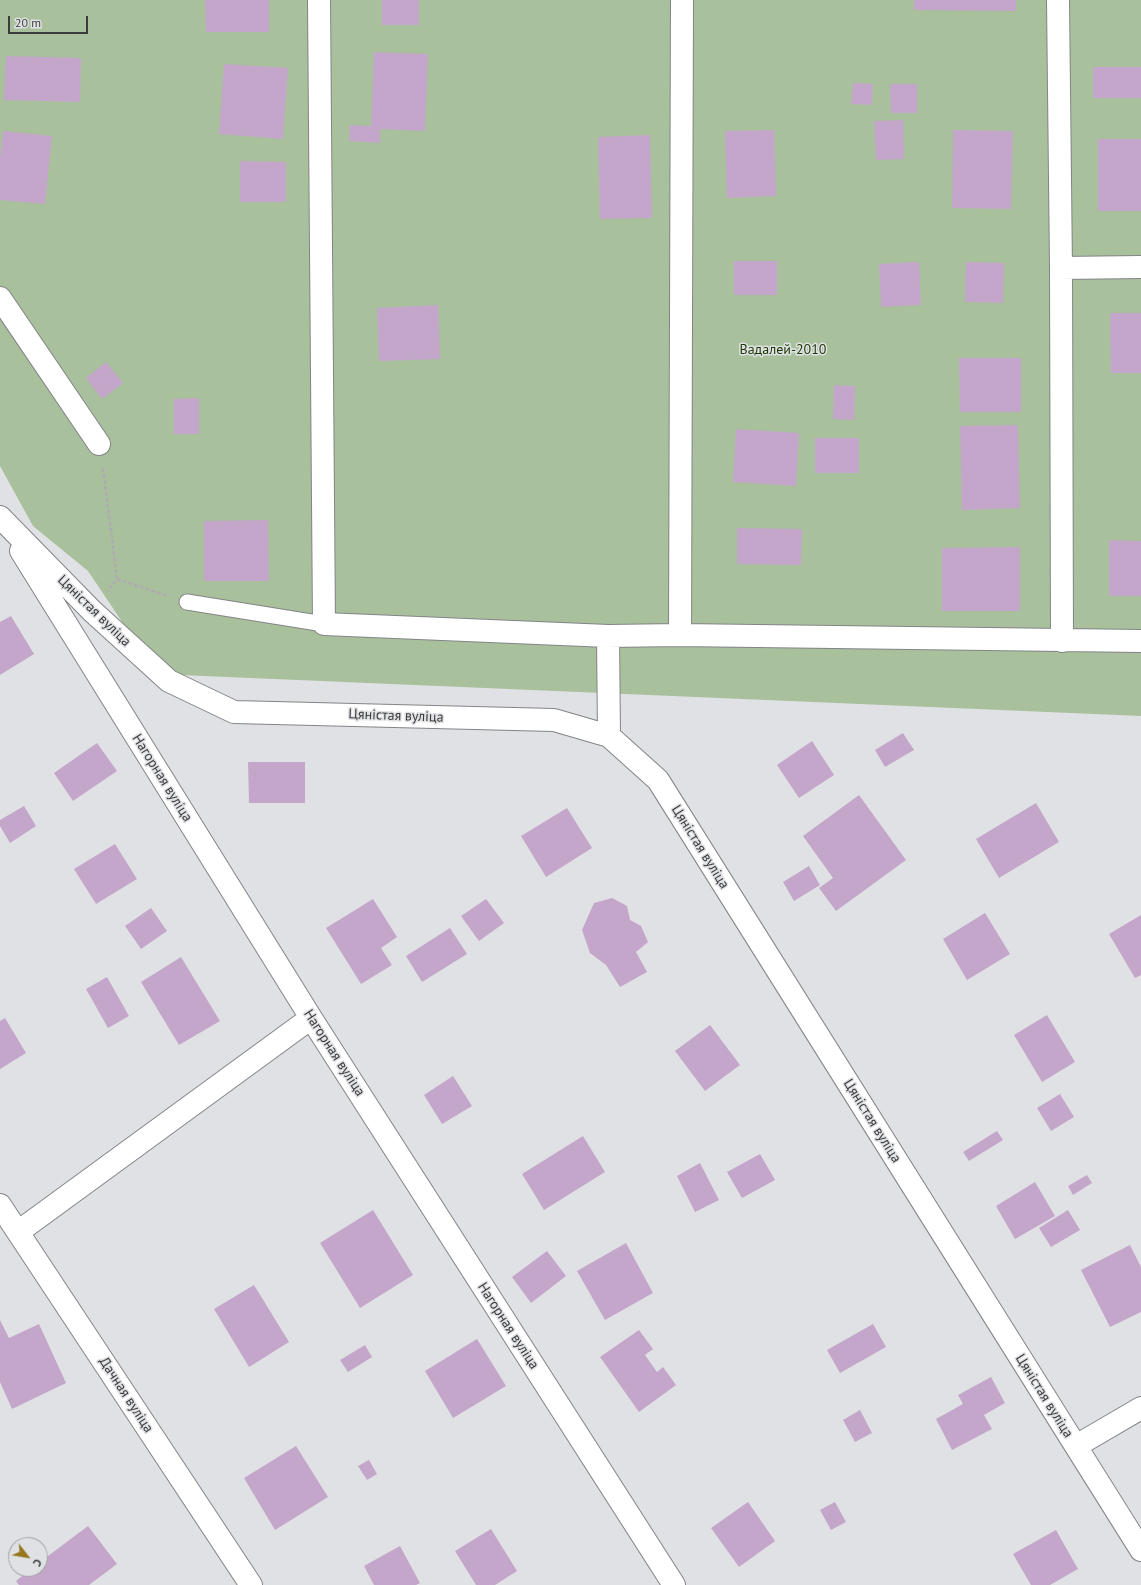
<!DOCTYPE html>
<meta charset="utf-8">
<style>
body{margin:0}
#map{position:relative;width:1141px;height:1585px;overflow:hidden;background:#e0e1e4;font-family:"PT Sans",sans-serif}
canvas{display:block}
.north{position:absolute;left:8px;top:1537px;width:40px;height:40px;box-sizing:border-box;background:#e0e1e4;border:1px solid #9e9fa1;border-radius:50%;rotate:121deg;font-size:11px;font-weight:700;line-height:16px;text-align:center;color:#3b3b3c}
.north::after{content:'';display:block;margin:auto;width:14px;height:18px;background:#96771f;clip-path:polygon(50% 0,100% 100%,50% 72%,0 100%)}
.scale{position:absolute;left:8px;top:16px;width:80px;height:18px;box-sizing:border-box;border:2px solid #3b3b3c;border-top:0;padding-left:5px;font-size:12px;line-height:14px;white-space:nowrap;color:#3b3b3c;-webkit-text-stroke:3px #e0e1e4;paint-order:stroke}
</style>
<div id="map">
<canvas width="1141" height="1585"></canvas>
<div class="north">С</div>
<div class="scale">20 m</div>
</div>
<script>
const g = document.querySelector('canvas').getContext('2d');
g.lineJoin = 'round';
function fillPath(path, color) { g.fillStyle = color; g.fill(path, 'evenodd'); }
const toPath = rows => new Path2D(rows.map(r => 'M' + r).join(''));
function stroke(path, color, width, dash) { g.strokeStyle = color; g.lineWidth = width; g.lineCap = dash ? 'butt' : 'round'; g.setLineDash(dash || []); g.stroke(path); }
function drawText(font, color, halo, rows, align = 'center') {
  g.font = font + ' "PT Sans",sans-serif'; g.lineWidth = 3; g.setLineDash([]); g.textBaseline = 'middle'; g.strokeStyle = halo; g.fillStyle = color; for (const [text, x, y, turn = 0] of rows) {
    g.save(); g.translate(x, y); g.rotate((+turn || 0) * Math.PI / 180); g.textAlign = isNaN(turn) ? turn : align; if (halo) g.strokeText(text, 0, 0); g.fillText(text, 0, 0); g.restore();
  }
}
fillPath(toPath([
 [0,0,1141,0,1141,716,157,674,88,571,33,526,0,466]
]), '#a9c09d');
fillPath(toPath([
 [205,0,269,0,269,32,206,32],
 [382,0,419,0,419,25,382,25],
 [914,0,1016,0,1016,11,914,10],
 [374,52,428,54,425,131,380,129,380,143,349,141,350,125,371,126],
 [6,56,81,58,80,102,4,100],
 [224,64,288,68,283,139,219,134],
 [1093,67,1141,67,1141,98,1093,98],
 [853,83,873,84,872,105,851,104],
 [890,84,917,84,917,113,891,113],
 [903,120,904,159,876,160,874,121],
 [774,130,776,196,727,198,725,131],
 [953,130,1013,131,1011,209,952,208],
 [3,131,52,136,45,204,0,200,0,159],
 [650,135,652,218,600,219,598,137],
 [1098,139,1141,139,1141,211,1098,211],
 [240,161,286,162,286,202,240,202],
 [734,261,777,261,777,295,734,295],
 [919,262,921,305,881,307,879,264],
 [966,262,1004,263,1003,303,965,302],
 [438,305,440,359,379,361,377,308],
 [1110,313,1141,313,1141,373,1111,373],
 [959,358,1021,358,1021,412,960,412],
 [106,362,123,383,102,399,86,378],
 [834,385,855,386,854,420,833,419],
 [199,398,199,434,174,434,174,399],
 [1018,425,1020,508,962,510,960,426],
 [736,429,799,433,796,486,733,482],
 [815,438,859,438,859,473,815,473],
 [268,520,269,581,204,581,204,521],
 [737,528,802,529,801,565,737,564],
 [1109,540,1141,541,1141,596,1109,596],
 [1020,547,1020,611,942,611,942,548],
 [11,616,34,654,0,675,0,622],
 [903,733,914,750,885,767,875,750],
 [812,741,834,775,799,798,777,765],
 [97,743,117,771,73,801,54,773],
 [248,762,305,762,305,803,249,803],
 [859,795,906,860,836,911,819,888,833,878,803,836],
 [1036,803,1059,842,999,878,976,839],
 [24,806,36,826,10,843,0,826,0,820],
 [567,808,592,848,546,877,521,836],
 [115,844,137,879,96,904,74,869],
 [809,866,820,885,794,901,783,882],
 [612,898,627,906,630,920,641,926,648,942,636,952,647,972,620,987,606,965,590,953,582,930,594,903],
 [373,899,397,937,381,948,392,965,361,984,326,928],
 [486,899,504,923,479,941,461,916],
 [151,908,167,931,141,949,125,926],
 [985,913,1010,954,967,980,943,939],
 [1141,915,1141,975,1135,978,1109,934],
 [450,928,467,954,422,982,406,956],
 [181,957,220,1021,179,1045,141,982],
 [107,977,129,1016,108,1028,86,989],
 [1047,1015,1075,1062,1042,1082,1014,1035],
 [5,1018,26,1053,0,1069,0,1021],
 [710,1025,740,1065,705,1091,675,1051],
 [453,1076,472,1106,442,1124,424,1095],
 [1060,1094,1074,1117,1051,1131,1037,1108],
 [997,1131,1003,1140,969,1161,963,1152],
 [583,1136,605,1172,544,1210,522,1174],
 [760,1154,775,1180,742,1198,727,1172],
 [700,1163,719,1200,695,1212,677,1176],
 [1087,1175,1092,1183,1073,1195,1068,1186],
 [1035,1182,1055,1216,1015,1239,996,1206],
 [373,1210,413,1275,360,1308,320,1243],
 [1068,1210,1080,1230,1051,1247,1039,1228],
 [626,1243,653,1293,605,1320,577,1271],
 [1130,1245,1141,1267,1141,1312,1110,1327,1081,1270],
 [547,1251,566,1276,531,1303,512,1277],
 [254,1285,289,1342,249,1367,214,1309],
 [0,1320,9,1338,39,1324,66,1383,12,1409,0,1382],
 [873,1324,886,1347,840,1373,827,1350],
 [639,1330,653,1349,645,1355,657,1372,663,1367,676,1385,639,1412,600,1357],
 [477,1339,506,1386,453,1418,425,1371],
 [365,1345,372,1357,348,1372,340,1360],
 [991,1377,1005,1403,984,1415,992,1429,952,1450,936,1419,963,1404,958,1395],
 [860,1410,872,1433,855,1442,843,1420],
 [296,1446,328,1497,275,1530,244,1478],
 [369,1460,377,1474,367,1480,358,1466],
 [748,1502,775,1541,739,1567,711,1528],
 [835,1502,846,1522,831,1530,820,1510],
 [88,1526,117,1564,89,1585,19,1585,16,1581,31,1569,40,1569,40,1562],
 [491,1529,517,1571,495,1585,476,1585,455,1551],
 [1056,1530,1078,1569,1050,1585,1031,1585,1013,1554],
 [400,1546,420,1583,416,1585,374,1585,364,1566]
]), '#c4a6ca');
const lane = toPath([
 [187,602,324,624]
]);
const street = toPath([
 [319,0,324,624,608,636,680,635,1141,641],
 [1058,0,1061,268,1062,641],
 [1061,268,1141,267],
 [0,298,99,444],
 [0,517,92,611,169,681,234,712,554,720,609,736,658,780,1141,1550],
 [21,551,311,1018,674,1585],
 [680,635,682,0],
 [608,636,609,736],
 [0,1205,251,1585],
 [18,1232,311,1018],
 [1076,1446,1141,1408]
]);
stroke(lane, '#838487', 17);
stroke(street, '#838487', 24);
stroke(toPath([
 [103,468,117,579,107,592],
 [117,579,168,596]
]), '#adadb0', 2.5, [4, 2]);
stroke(lane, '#fff', 15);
stroke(street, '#fff', 22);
drawText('14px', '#1a3900', '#e0e1e4', [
 ["Вадалей-2010",783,350]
]);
drawText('14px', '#3b3b3c', '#e0e1e4', [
 ["Цяністая вуліца",94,611,44],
 ["Цяністая вуліца",396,716,2],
 ["Нагорная вуліца",162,778,58],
 ["Цяністая вуліца",700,847,58],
 ["Нагорная вуліца",334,1053,57],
 ["Цяністая вуліца",872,1121,58],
 ["Нагорная вуліца",508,1326,57],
 ["Дачная вуліца",126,1395,57],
 ["Цяністая вуліца",1044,1396,58]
]);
</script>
